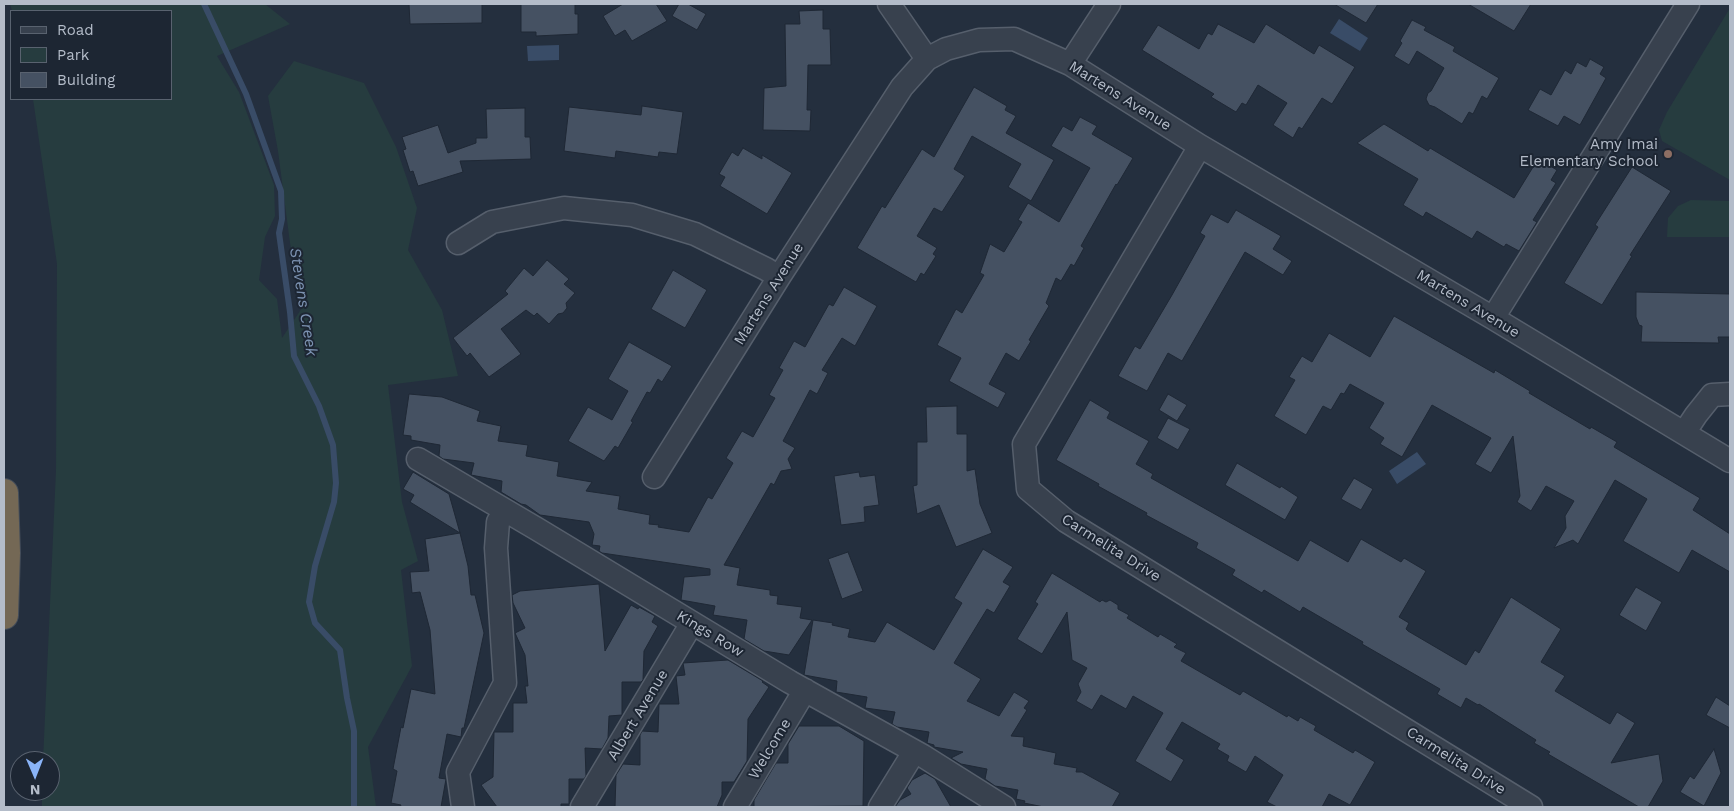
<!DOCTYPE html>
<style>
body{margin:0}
#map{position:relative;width:1734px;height:811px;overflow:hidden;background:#242f3e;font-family:"Work Sans",sans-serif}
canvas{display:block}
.frame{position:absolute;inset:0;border:5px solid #b4bcc9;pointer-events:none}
.legend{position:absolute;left:10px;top:10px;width:162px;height:90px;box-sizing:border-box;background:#1d2633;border:1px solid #59626f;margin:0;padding:6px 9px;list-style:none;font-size:15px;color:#b4bcc9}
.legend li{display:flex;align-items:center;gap:10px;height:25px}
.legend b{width:25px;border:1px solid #59626f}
.north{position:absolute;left:10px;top:751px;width:50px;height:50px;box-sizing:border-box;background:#1d2633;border:1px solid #59626f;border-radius:50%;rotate:179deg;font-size:14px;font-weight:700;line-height:20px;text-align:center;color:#b4bcc9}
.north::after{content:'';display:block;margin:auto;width:18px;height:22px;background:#8ab4f8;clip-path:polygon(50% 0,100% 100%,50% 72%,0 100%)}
</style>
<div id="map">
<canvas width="1734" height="811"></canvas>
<div class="frame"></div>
<ul class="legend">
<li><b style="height:6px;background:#38414e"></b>Road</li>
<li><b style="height:14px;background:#263c3f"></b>Park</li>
<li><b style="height:14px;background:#455162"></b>Building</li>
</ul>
<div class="north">N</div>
</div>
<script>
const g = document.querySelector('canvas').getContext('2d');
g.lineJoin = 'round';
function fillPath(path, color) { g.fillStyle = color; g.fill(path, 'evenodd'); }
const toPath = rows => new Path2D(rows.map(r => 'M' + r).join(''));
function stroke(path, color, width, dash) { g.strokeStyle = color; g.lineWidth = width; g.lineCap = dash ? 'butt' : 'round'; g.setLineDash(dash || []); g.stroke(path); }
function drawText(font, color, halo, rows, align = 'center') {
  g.font = font + ' "Work Sans",sans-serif'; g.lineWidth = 4; g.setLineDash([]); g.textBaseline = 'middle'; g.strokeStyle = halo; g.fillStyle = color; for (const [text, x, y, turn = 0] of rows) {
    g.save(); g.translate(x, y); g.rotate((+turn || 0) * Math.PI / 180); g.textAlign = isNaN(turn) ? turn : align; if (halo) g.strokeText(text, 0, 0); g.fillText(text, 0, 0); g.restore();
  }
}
fillPath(toPath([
 [10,4,265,4,290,24,217,56,239,92,274,185,275,216,265,237,259,280,277,299,282,338,302,308,290,243,278,151,268,96,294,61,364,83,396,147,417,208,408,250,442,310,458,376,388,385,402,502,418,561,401,570,412,666,368,747,376,807,42,807,42,791,50,791,50,761,43,761,56,470,57,264,33,99,171,99,171,11,12,11],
 [1730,8,1730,180,1662,141,1659,130,1667,112],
 [1691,200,1730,201,1730,237,1667,237,1668,218,1678,206]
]), '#263c3f');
fillPath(toPath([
 [1339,19,1368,38,1360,51,1330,33],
 [559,45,559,60,528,61,527,46],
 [1417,452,1426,464,1397,484,1389,471]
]), '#394c67');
stroke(toPath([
 [204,4,246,94,281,191,282,219,279,233,290,312,294,356,319,406,333,445,336,483,334,502,315,566,309,602,315,623,340,650,347,698,354,731,354,807]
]), '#394c67', 6);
const building = toPath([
 [409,4,482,4,482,23,410,24,409,4],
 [521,4,575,4,575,14,578,14,578,34,536,36,536,32,521,32,521,4],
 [623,4,656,4,667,21,632,41,625,30,615,36,603,16,623,4],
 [679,4,688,4,706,14,697,30,672,16,679,4],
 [1334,4,1378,4,1366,23,1334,4],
 [1468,4,1531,4,1514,31,1468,4],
 [823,10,823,29,830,29,831,65,808,65,807,110,811,110,810,131,763,130,764,88,786,86,785,24,800,24,799,11,823,10],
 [1412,20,1426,27,1424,30,1455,47,1453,51,1499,78,1487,99,1482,96,1473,114,1469,112,1462,124,1435,107,1429,105,1426,99,1428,93,1431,91,1444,68,1417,51,1409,65,1394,56,1402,43,1400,41,1412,20],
 [1218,24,1254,43,1266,24,1314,54,1319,45,1355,67,1332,104,1322,98,1302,129,1299,127,1293,138,1273,125,1287,103,1258,85,1246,105,1242,103,1236,112,1211,97,1214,94,1142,50,1158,25,1199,49,1208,33,1212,35,1218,24],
 [1590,59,1604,67,1600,74,1606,78,1580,125,1564,116,1558,126,1528,110,1540,89,1551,95,1565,70,1571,74,1577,62,1586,67,1590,59],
 [974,87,1007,106,1005,110,1016,116,1006,133,1054,160,1031,201,1008,187,1021,164,972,136,954,169,965,176,942,212,934,208,917,236,937,248,933,254,936,256,924,275,921,273,916,282,857,248,882,206,885,208,922,149,934,157,974,87],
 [642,106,683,112,677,154,659,152,658,157,616,151,615,158,564,151,569,107,641,115,642,106],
 [525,108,525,137,530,137,531,159,460,161,463,172,418,186,413,171,410,172,403,150,406,149,402,137,438,125,448,153,476,143,476,138,487,138,486,109,525,108],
 [1080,117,1097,126,1092,134,1133,158,1117,185,1116,184,1086,237,1081,246,1084,248,1074,266,1071,264,1061,281,1056,278,1046,303,1049,306,1029,340,1031,341,1019,361,1006,353,989,384,1006,393,998,408,949,381,961,358,937,345,956,309,962,313,984,275,980,273,990,244,1004,252,1022,222,1018,220,1028,203,1059,222,1090,168,1051,146,1063,126,1072,131,1080,117],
 [1384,124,1428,151,1430,148,1514,198,1538,159,1557,170,1551,180,1556,183,1533,220,1537,222,1519,251,1506,244,1504,247,1477,231,1472,239,1426,212,1423,217,1403,205,1418,179,1357,143,1384,124],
 [743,148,762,159,762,155,792,173,767,214,720,186,725,177,719,174,732,152,738,156,743,148],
 [1632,167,1671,191,1630,255,1632,256,1602,305,1564,283,1598,227,1595,225,1632,167],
 [1236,210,1281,236,1273,249,1292,261,1283,275,1245,252,1182,361,1168,353,1147,391,1118,376,1135,346,1140,349,1172,295,1205,236,1200,233,1211,214,1228,223,1236,210],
 [547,260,569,279,564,284,575,293,566,303,567,308,563,313,558,314,549,324,537,313,534,316,526,310,501,329,521,354,489,377,470,353,467,356,453,338,508,294,505,291,524,268,533,276,547,260],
 [673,270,707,290,685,328,651,309,673,270],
 [844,287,877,306,855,346,842,338,822,370,828,373,817,394,810,390,783,441,795,448,788,459,792,469,781,471,774,485,771,483,724,565,740,568,737,585,770,590,770,595,778,596,777,604,802,607,800,618,812,620,789,655,764,651,744,639,747,620,713,615,715,606,681,600,684,577,710,575,710,569,602,553,599,551,600,546,592,545,594,534,589,522,540,515,526,505,521,504,501,492,502,481,471,475,474,463,443,459,439,456,440,445,411,440,411,436,403,435,409,394,442,397,480,411,477,421,501,426,498,441,528,445,526,456,559,462,557,476,592,482,586,491,620,496,618,509,650,515,649,524,659,525,658,527,689,532,708,497,712,499,733,463,726,458,742,431,753,437,775,398,769,395,783,370,779,368,794,341,805,347,829,304,833,306,844,287],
 [1636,292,1730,294,1730,337,1718,337,1719,343,1641,342,1642,326,1639,325,1636,317,1636,292],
 [1394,316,1494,373,1495,370,1530,391,1529,393,1590,429,1591,427,1617,442,1614,447,1700,498,1693,510,1730,534,1730,572,1692,550,1679,573,1623,541,1647,499,1615,480,1578,544,1573,540,1554,548,1566,528,1565,516,1574,501,1546,486,1531,511,1517,502,1520,496,1513,436,1491,473,1475,464,1491,438,1432,405,1402,457,1380,444,1384,438,1369,428,1384,403,1350,384,1344,394,1341,393,1331,410,1323,406,1306,435,1274,416,1295,380,1289,377,1302,356,1312,362,1329,333,1370,357,1394,316],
 [629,342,672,366,662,382,658,379,650,393,647,392,631,421,633,422,618,448,615,446,604,461,568,441,588,407,612,420,628,391,608,379,629,342],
 [1168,394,1187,405,1177,421,1159,410,1168,394],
 [1090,400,1110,412,1107,418,1149,441,1136,464,1153,474,1151,478,1298,561,1310,540,1348,562,1361,539,1401,562,1404,558,1426,571,1399,617,1409,623,1406,629,1408,631,1466,665,1475,650,1479,653,1511,597,1561,629,1541,662,1565,676,1555,691,1610,724,1617,712,1635,723,1611,763,1659,754,1663,781,1648,807,1639,807,1548,754,1550,752,1534,743,1536,740,1479,704,1478,705,1466,698,1461,708,1437,694,1440,689,1362,644,1363,642,1303,607,1300,612,1264,590,1262,593,1232,575,1235,570,1196,548,1198,543,1146,515,1147,513,1098,486,1099,484,1056,460,1090,400],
 [957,406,957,434,967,434,967,471,975,469,980,504,992,533,956,547,939,505,917,514,913,486,917,485,917,442,927,442,926,407,957,406],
 [1168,418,1190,429,1178,450,1157,438,1168,418],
 [1237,463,1280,488,1281,486,1298,497,1285,520,1225,485,1237,463],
 [413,472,449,494,460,533,410,502,414,495,403,489,413,472],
 [859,472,860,477,875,475,879,505,864,507,865,522,841,525,834,476,859,472],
 [1354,478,1373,489,1361,510,1341,499,1354,478],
 [460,533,468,566,471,595,475,595,484,633,464,728,462,728,461,737,447,734,439,778,446,779,441,807,400,807,401,805,391,803,397,771,393,769,401,727,403,728,411,689,435,694,430,630,420,592,412,593,410,572,429,571,425,539,460,533],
 [983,549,1013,567,1003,582,1010,586,994,613,987,609,954,663,981,679,967,701,999,716,1014,692,1029,701,1024,708,1027,710,1011,736,1024,737,1023,746,1056,753,1054,764,1077,768,1076,772,1082,772,1120,793,1112,807,1044,807,1024,803,1025,801,1016,799,1018,790,995,786,985,779,987,769,961,764,951,758,963,752,934,747,934,745,927,743,929,732,897,727,892,724,895,712,865,708,867,697,836,692,837,681,804,675,813,620,833,623,832,625,850,629,848,637,875,642,887,622,934,650,962,603,954,598,983,549],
 [848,552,863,591,842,599,828,559,848,552],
 [1052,573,1100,602,1102,600,1106,602,1110,600,1118,605,1118,609,1129,615,1127,618,1158,637,1160,634,1177,644,1174,647,1186,653,1181,661,1240,695,1243,691,1287,717,1288,715,1298,721,1300,717,1316,726,1314,730,1353,753,1355,750,1375,762,1350,805,1329,794,1322,807,1277,807,1267,802,1283,775,1255,756,1246,772,1227,761,1229,756,1217,749,1220,744,1182,722,1166,749,1184,760,1171,782,1135,761,1163,713,1133,696,1126,709,1101,695,1092,710,1076,701,1081,692,1078,684,1087,668,1072,660,1067,612,1042,654,1017,639,1038,604,1035,602,1052,573],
 [599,584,605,651,631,605,638,609,639,607,655,616,652,622,658,626,644,651,643,680,641,682,622,682,622,715,609,716,608,738,602,749,585,748,586,776,584,779,569,779,569,804,561,804,561,807,497,807,481,785,493,777,494,732,513,732,513,703,527,703,525,686,528,686,525,655,515,633,525,628,513,603,512,595,520,591,599,584],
 [1636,587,1662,602,1646,631,1619,615,1636,587],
 [728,660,763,681,762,682,769,687,748,719,747,761,734,782,722,782,722,795,717,807,615,807,616,775,623,764,640,765,640,735,642,731,658,732,659,704,679,704,676,676,685,675,683,663,728,660],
 [1716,697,1730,706,1730,728,1706,715,1716,697],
 [799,726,839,726,864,741,863,806,754,807,754,800,776,763,788,763,788,744,799,726],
 [1714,749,1721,773,1704,806,1680,792,1690,776,1694,779,1714,749],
 [925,773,935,779,951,807,895,807,900,800,911,794,907,788,912,780,925,773]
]);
fillPath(building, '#455162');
stroke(building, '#1f2835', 1);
const minor = toPath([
 [889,4,927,59],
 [1070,64,1109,4],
 [1200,146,1024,444,1028,489,1066,521,1531,807],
 [458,243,492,222,564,208,632,215,695,234,766,269,779,277],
 [1493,318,1688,4],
 [1684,433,1696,415,1712,395,1730,394],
 [418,459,537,529,790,682,923,756,1004,807],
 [654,477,779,277,902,87,927,59,946,49,979,40,1014,39,1070,64,1200,146,1493,318,1730,461],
 [463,807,458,772,505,683,496,548,498,522,505,511],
 [582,807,692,623],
 [735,807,805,690],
 [880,807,914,752]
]);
const highway = toPath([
 [4,493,6,553,4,615]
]);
stroke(minor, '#565f6c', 25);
stroke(highway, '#434c59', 30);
stroke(minor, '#38414e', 22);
stroke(highway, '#746855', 28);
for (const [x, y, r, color] of [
 [1668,154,5,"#8d6e63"]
]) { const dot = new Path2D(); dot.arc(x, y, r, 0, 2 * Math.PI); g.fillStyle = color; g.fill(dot); stroke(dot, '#1d2633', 2); }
drawText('15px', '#b4bcc9', '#1d2633', [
 ["Martens Avenue",1120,96,32],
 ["Martens Avenue",769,294,-58],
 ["Martens Avenue",1468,304,31],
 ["Carmelita Drive",1111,548,32],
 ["Kings Row",710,634,31],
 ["Albert Avenue",638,715,-59],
 ["Welcome",770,749,-59],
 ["Carmelita Drive",1456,761,32]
]);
drawText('15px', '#b4bcc9', '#1d2633', [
 ["Amy Imai",1658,145],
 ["Elementary School",1658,162]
], 'right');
drawText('italic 16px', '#7c92b1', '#1d2633', [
 ["Stevens Creek",303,302,81]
]);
</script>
